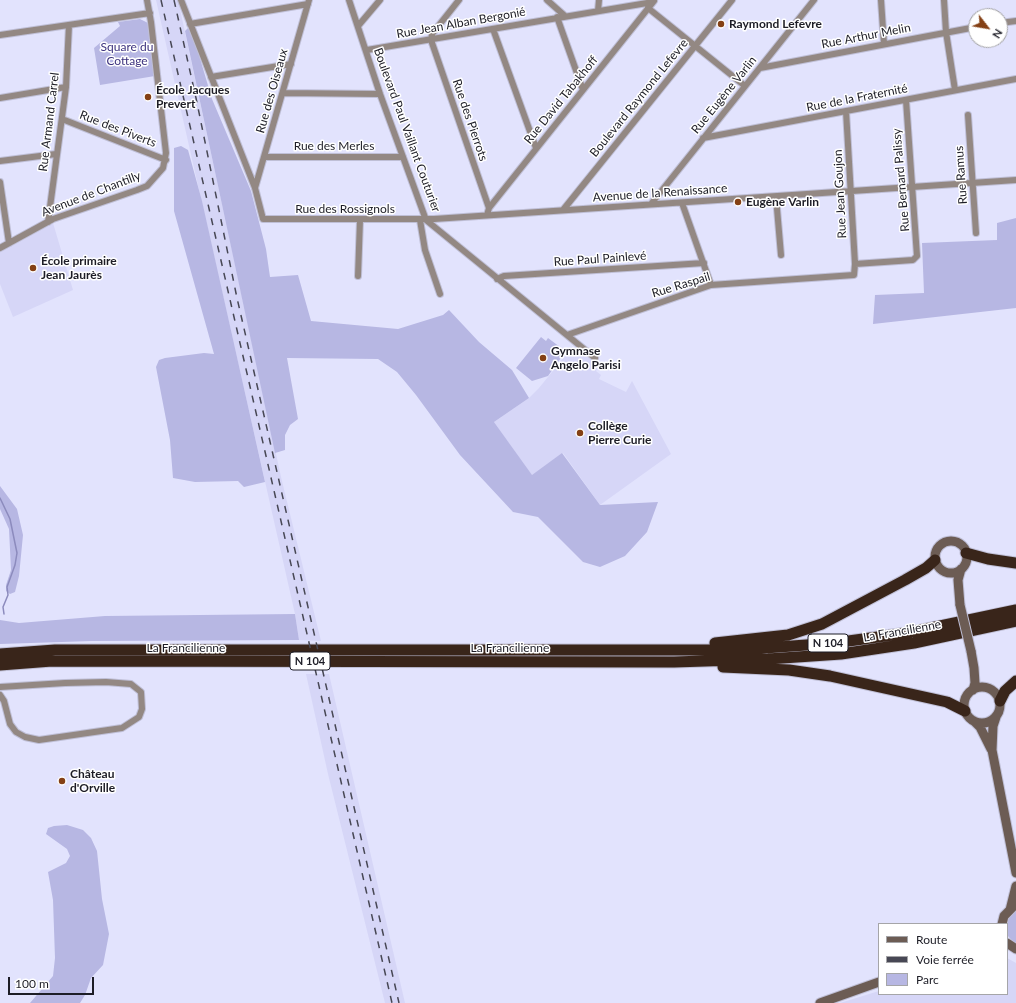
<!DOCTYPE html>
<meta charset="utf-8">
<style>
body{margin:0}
#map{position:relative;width:1016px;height:1003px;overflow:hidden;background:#e2e3fd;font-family:Lato,sans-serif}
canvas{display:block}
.legend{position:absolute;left:878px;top:923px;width:130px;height:72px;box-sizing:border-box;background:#fff;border:1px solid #a5a5a8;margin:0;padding:5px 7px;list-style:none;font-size:12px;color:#1d1d26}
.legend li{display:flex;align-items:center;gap:8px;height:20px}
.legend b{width:20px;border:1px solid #a5a5a8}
.north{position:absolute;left:968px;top:8px;width:40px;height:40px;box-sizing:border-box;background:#fff;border:1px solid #a5a5a8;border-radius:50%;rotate:121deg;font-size:11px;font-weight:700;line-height:16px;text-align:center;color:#1d1d26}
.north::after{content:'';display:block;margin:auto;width:14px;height:18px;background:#844015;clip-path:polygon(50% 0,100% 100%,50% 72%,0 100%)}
.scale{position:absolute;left:8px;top:977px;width:86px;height:18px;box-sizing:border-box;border:2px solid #1d1d26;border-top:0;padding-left:5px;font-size:12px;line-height:14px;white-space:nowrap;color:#1d1d26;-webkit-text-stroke:3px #fff;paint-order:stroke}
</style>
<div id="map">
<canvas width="1016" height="1003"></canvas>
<ul class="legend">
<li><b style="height:5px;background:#6c5c54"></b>Route</li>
<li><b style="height:5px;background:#474754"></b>Voie ferrée</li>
<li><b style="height:11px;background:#b7b7e3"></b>Parc</li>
</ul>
<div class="north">N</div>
<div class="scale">100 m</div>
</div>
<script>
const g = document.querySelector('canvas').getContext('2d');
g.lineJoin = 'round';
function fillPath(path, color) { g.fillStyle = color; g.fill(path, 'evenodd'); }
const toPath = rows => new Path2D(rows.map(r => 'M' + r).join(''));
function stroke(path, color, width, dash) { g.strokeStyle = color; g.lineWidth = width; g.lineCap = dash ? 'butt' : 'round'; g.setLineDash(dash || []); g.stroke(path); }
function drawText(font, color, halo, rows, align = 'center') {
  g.font = font + ' Lato,sans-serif'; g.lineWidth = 3; g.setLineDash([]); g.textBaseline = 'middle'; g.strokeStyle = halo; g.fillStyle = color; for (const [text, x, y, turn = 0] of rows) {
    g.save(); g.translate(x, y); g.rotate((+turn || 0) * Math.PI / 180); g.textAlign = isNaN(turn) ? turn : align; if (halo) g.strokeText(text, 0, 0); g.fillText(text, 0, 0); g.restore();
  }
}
fillPath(toPath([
 [156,0,178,0,281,477,321,641,299,640,295,614],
 [53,223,73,290,13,317,0,284,0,252],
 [577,349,598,365,596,371,601,375,599,379,626,392,632,381,671,454,600,505,563,453,532,476,494,422,529,398,539,388,569,351,572,354],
 [306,674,329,674,405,1003,385,1003,328,774],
 [1007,958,1016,963,1016,1003,840,1003,879,991,879,994,1007,994]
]), '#d6d6f7');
fillPath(toPath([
 [140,19,150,24,155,76,100,85,94,48,120,26,118,22],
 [189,27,191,28,212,99,251,191,266,249,270,277,298,275,311,321,398,329,443,315,449,310,479,342,512,370,529,398,494,422,532,475,562,453,600,505,658,502,647,532,625,556,600,567,583,562,538,517,513,512,460,455,416,395,397,372,378,359,287,358,298,419,290,425,285,435,285,450,275,453,185,31],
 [181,146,188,150,202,201,265,482,244,487,238,481,195,482,173,478,170,440,156,367,159,360,165,358,204,353,214,354,174,211,174,148],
 [1016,218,1016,308,873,324,875,295,924,293,922,243,997,240,997,223],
 [541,337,546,341,548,338,560,347,558,350,563,355,548,376,532,381,516,368],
 [0,486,17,509,23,535,19,576,15,592,10,594,6,591,6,585,11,570,9,529,0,509],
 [295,614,299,640,92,641,0,644,0,620,19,623,105,616],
 [67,825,83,830,91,838,97,851,102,899,109,934,103,965,91,978,85,995,80,1003,30,1003,53,976,55,958,53,900,48,872,66,863,70,856,67,849,46,834,48,828,54,826],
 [1016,911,1016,945,1007,935,1006,924,1010,916]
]), '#b7b7e3');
stroke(toPath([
 [0,498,10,519,17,553,15,565,7,587,8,595,3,607,4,614]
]), '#8c8bbd', 1.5);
const street = toPath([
 [181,0,255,188,263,219,434,219,1016,180],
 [349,0,380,94,426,220,595,358],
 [459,0,432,34,431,40,489,208],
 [547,0,565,16],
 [881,0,884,44],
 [944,0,946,32,955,90],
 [648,8,745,86],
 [598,11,599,0],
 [557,17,583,90],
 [1000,23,1016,21],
 [190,24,308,4],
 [358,26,380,0],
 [493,29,536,148],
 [0,35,150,13],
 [367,50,653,2],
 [760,68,976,27],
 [211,77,291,64],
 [283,93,380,94],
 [0,98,66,87],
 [968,115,976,233],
 [62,119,166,160],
 [703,138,1016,79],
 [265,157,403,157],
 [0,161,56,154],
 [0,182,9,243],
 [255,188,309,0],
 [776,197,781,255],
 [682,203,711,285],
 [651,204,814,0],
 [563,210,732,0],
 [487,215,489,208,654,1],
 [420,220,425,250,440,294],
 [48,222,66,87,69,25],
 [0,248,53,219,137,190,147,186,163,168,166,153,151,22,147,0],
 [855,264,913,260,917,256,906,100],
 [358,276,360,220],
 [497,279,504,276,704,263],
 [567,335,711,285,854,275,855,264,846,111],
 [0,687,65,683,106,682,131,684,141,692,142,709,139,717,122,728,39,740,25,737,16,732,10,724,4,701,0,695]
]);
const secondary = toPath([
 '935 557a16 16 0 1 1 32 0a16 16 0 1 1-32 0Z',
 [960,605,958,580,961,569],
 [971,651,974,668,975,683,973,690],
 '964 705a18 18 0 1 1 36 0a18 18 0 1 1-36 0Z',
 [996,717,993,726,992,750,1016,873],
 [974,721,980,727,991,749],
 [1010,910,1016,886],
 [1002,924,1004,916,1013,907],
 [1007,943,1016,949],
 [820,1003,879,982]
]);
const highway = toPath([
 [966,553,988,559,1016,563],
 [715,643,788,635,822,624,905,580,926,568,935,560],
 [0,654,55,650,737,650,834,643,907,633,1016,610],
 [0,665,52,661,674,662,768,659,841,654,914,643,1016,621],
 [723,667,789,670,830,676,947,702,965,711],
 [1000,701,1005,691,1016,681]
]);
stroke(street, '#bfbfd6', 8);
stroke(secondary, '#bfbfd6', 11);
stroke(highway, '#bfbfd6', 13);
stroke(street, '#938883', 6);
stroke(secondary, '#6c5c54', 9);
stroke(highway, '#39251a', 11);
stroke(toPath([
 [161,0,392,1003],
 [174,0,196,98,237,298,399,1003]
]), '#474754', 1.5, [7, 7]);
const secondaryBridge = toPath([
 [960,605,971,651]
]);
stroke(secondaryBridge, '#bfbfd6', 11, []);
stroke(secondaryBridge, '#6c5c54', 9);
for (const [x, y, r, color] of [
 [721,24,4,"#844015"],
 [148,97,4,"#844015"],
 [738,202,4,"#844015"],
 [33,268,4,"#844015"],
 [543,358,4,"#844015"],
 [580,433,4,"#844015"],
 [62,781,4,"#844015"]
]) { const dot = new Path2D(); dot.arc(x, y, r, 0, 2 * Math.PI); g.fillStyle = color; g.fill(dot); stroke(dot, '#fff', 1.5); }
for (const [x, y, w] of [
 [828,643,40],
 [310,661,40]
]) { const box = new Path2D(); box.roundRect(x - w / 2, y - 9, w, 18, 3); g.fillStyle = '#fff'; g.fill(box); stroke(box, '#1d1d26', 1); }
drawText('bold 11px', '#1d1d26', null, [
 ["N 104",828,643],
 ["N 104",310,661]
]);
drawText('12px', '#1d1d26', '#fff', [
 ["Rue Jean Alban Bergonié",461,23,-10],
 ["Rue Arthur Melin",866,36,-11],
 ["Rue des Oiseaux",272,91,-74],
 ["Rue Eugène Varlin",724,95,-51],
 ["Boulevard Raymond Lefevre",639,98,-51],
 ["Rue de la Fraternité",857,98,-11],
 ["Rue David Tabakhoff",561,100,-51],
 ["Rue des Pierrots",470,120,71],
 ["Rue Armand Carrel",49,122,-83],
 ["Rue des Piverts",118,129,21],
 ["Boulevard Paul Vaillant Couturier",407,130,70],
 ["Rue des Merles",334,146],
 ["Rue Ramus",961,175,-94],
 ["Rue Bernard Palissy",901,180,-95],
 ["Avenue de la Renaissance",660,193,-4],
 ["Avenue de Chantilly",91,194,-21],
 ["Rue Jean Goujon",840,194,-93],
 ["Rue des Rossignols",345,209],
 ["Rue Paul Painlevé",600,259,-4],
 ["Rue Raspail",681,285,-17],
 ["La Francilienne",902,631,-10],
 ["La Francilienne",186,648],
 ["La Francilienne",510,648]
]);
drawText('bold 12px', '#1d1d26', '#fff', [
 ["Raymond Lefevre",729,24],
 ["École Jacques",156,90],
 ["Prevert",156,104],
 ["Eugène Varlin",746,202],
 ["École primaire",41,261],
 ["Jean Jaurès",41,275],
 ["Gymnase",551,351],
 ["Angelo Parisi",551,365],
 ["Collège",588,426],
 ["Pierre Curie",588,440],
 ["Château",70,774],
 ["d'Orville",70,788]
], 'left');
drawText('12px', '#3b317d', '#fff', [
 ["Square du",127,47],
 ["Cottage",127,61]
]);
</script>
